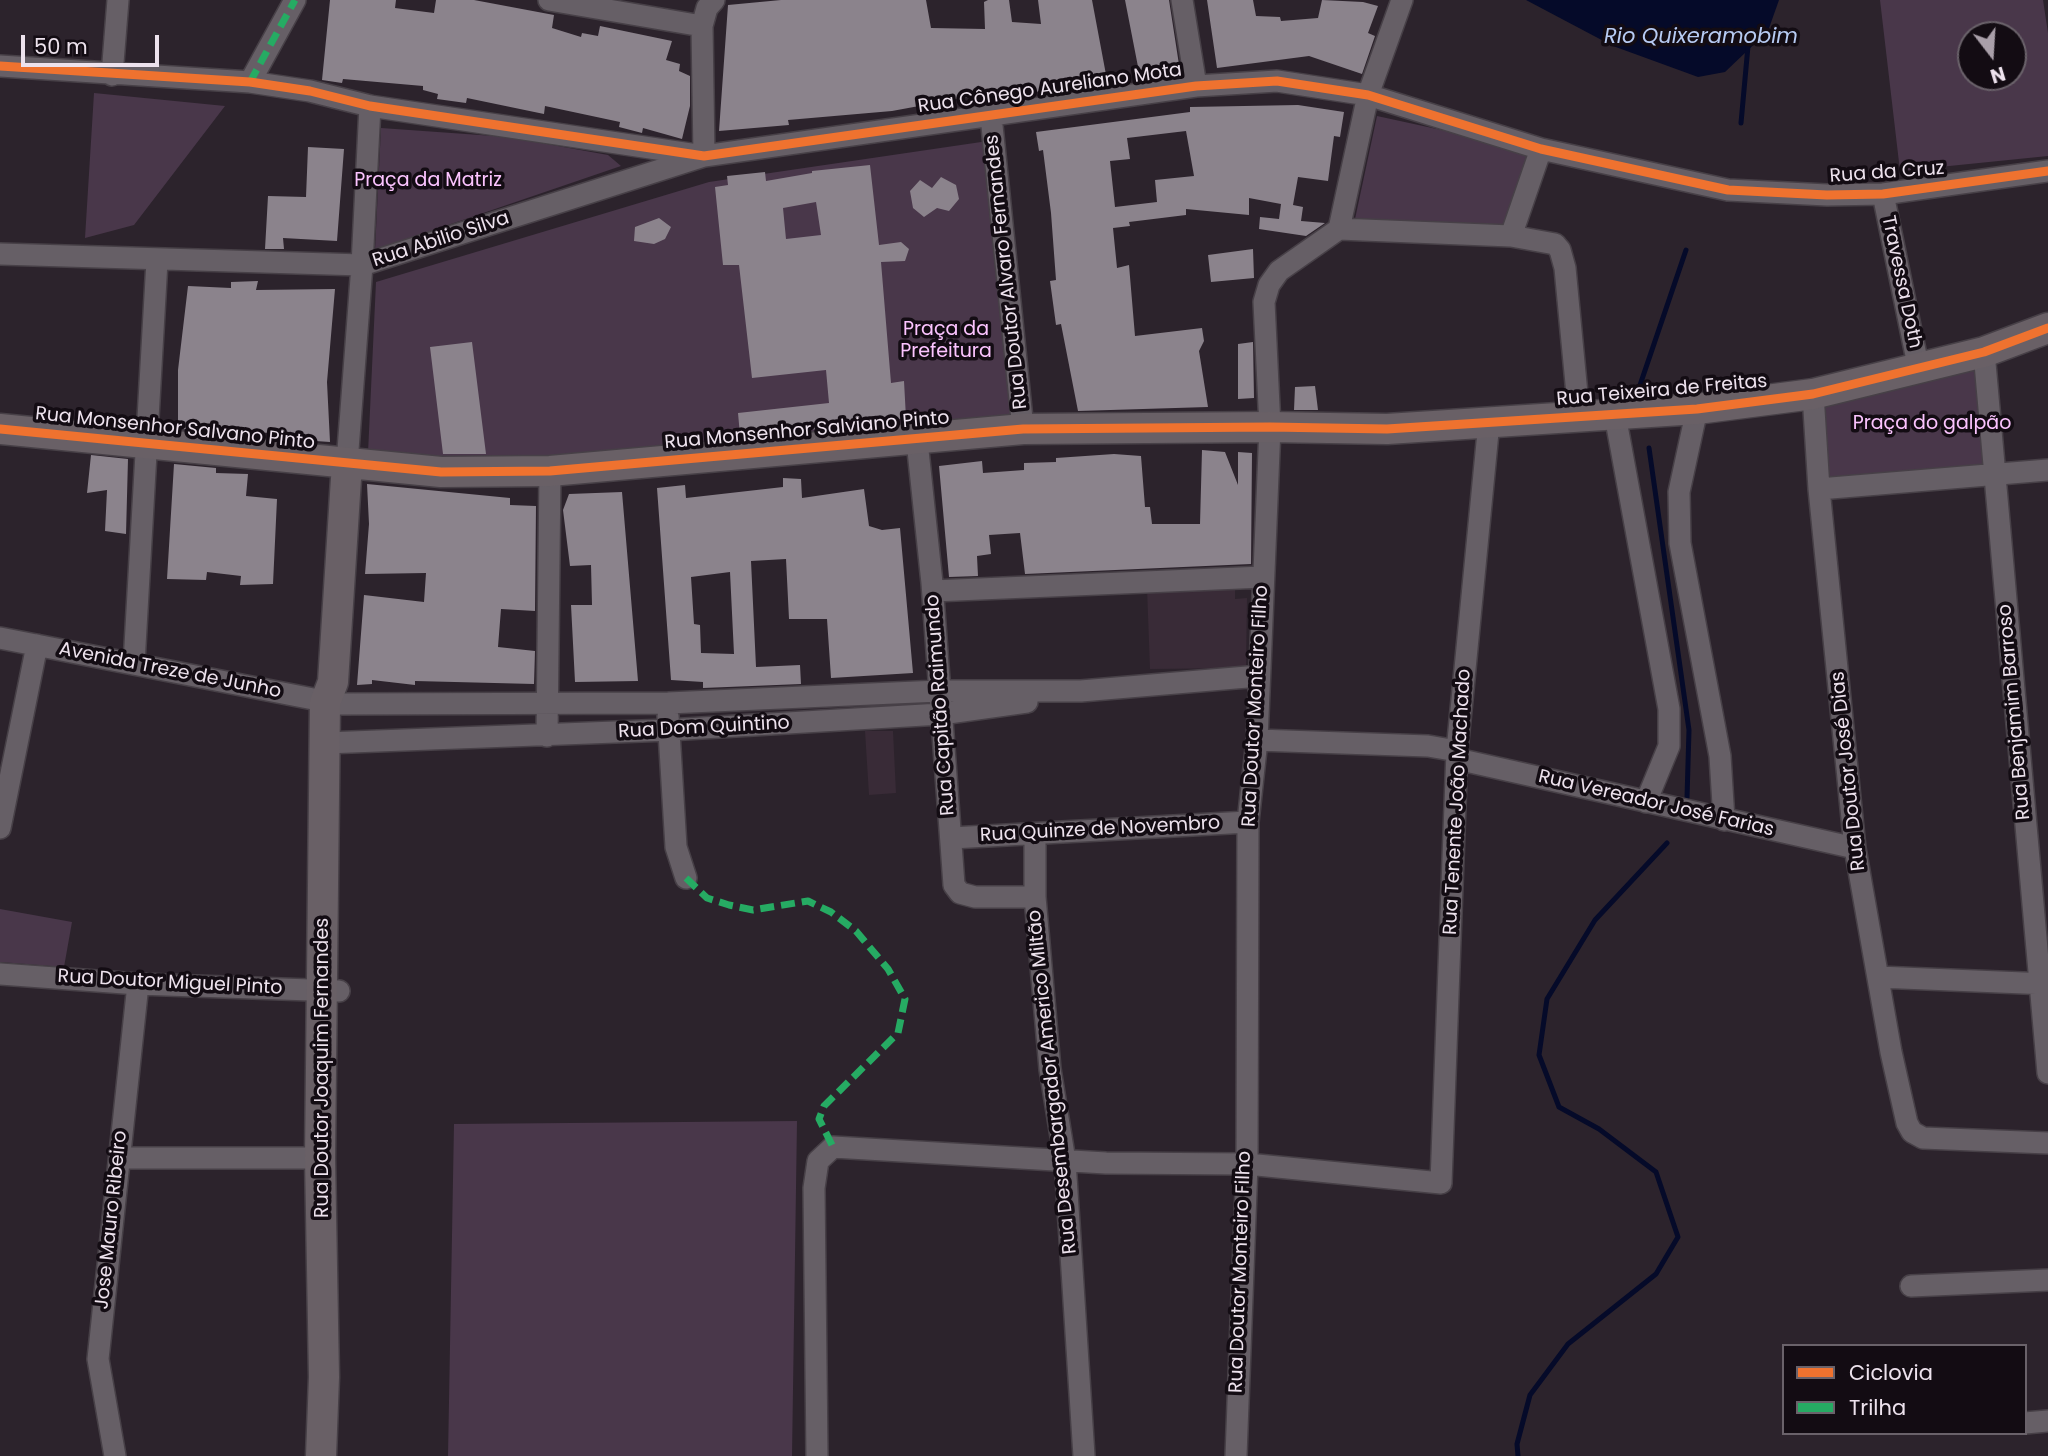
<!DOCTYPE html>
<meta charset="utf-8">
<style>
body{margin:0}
#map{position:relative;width:2048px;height:1456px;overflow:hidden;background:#2c232c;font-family:Poppins,sans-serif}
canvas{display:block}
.legend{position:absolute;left:1782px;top:1344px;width:245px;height:91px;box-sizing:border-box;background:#130c13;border:2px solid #6a626a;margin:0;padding:9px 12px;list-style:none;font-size:21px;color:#ede2ed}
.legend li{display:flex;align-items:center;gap:14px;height:35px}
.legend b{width:35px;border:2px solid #6a626a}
.north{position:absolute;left:1957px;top:21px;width:70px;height:70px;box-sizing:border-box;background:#130c13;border:2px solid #6a626a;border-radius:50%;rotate:163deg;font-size:19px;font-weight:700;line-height:28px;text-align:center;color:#ede2ed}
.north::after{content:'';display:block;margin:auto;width:24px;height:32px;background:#a99fa9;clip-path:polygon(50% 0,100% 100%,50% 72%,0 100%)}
.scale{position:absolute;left:21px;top:35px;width:138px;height:32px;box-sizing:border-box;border:4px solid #ede2ed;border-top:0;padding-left:9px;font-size:21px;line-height:24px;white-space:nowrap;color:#ede2ed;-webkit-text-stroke:5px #130c13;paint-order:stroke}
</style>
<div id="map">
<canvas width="2048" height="1456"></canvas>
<ul class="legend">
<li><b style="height:9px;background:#ef722f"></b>Ciclovia</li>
<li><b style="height:9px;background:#26ab63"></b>Trilha</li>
</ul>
<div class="north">N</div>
<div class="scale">50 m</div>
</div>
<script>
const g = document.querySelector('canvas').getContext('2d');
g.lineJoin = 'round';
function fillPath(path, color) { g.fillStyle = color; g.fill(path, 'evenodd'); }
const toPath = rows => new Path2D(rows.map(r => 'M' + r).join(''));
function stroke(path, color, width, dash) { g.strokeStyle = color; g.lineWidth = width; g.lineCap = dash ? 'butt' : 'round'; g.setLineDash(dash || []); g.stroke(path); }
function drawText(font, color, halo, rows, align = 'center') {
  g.font = font + ' Poppins,sans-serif'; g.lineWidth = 7; g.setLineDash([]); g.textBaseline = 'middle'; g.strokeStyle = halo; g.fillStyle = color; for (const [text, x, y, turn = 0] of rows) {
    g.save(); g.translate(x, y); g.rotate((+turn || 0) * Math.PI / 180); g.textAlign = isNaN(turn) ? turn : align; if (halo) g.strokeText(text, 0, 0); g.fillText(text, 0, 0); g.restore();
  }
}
fillPath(toPath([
 [1235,586,1235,599,1247,598,1246,668,1150,669,1147,588],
 [865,731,893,731,896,793,869,795]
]), '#392b37');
fillPath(toPath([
 [1880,0,2043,0,2048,33,2048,156,1900,171],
 [1971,35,2013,35,2013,77,1971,77],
 [94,93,225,106,134,225,85,238],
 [1377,116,1529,149,1514,209,1502,227,1355,219],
 [381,128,508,137,608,155,621,166,375,250],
 [988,141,1013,420,436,469,368,453,376,282,709,182],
 [1978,362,1987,469,1824,484,1823,397],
 [0,909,72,922,64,967,0,962],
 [797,1121,792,1456,448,1456,454,1124]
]), '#49374a');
fillPath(toPath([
 [1526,0,1779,0,1768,31,1725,72,1698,77,1613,46]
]), '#050a29');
stroke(toPath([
 [1741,123,1748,46],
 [1639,388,1686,250],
 [1649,448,1689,730,1687,798],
 [1518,1456,1517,1444,1530,1395,1568,1344,1656,1274,1678,1237,1656,1172,1599,1129,1559,1107,1539,1055,1547,999,1595,920,1667,843]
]), '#050a29', 5);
fillPath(toPath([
 [330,0,396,0,395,8,434,13,436,0,474,0,554,15,552,28,581,37,582,33,598,36,600,26,672,41,666,60,680,64,679,71,690,76,690,106,682,139,643,128,642,133,619,127,620,122,545,106,544,114,467,98,466,103,437,99,438,94,423,90,423,86,343,79,342,83,322,80],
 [781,0,926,0,931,28,985,29,984,2,988,0,1009,0,1012,22,1041,24,1038,0,1092,0,1107,80,969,103,968,97,892,111,788,120,789,125,719,131,728,5],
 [1125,0,1169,0,1180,71,1140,77],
 [1207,0,1253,0,1256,16,1280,17,1281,21,1318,18,1322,0,1363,2,1378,6,1368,33,1375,36,1362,74,1309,56,1217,68],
 [1298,105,1344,112,1340,137,1334,136,1328,181,1298,177,1293,205,1303,207,1301,221,1325,223,1306,236,1259,229,1260,217,1279,219,1281,204,1249,198,1249,215,1186,209,1186,215,1129,222,1130,226,1113,228,1117,268,1129,265,1135,336,1202,328,1204,341,1199,351,1208,407,1078,411,1061,324,1056,325,1050,281,1056,280,1051,213,1043,150,1039,151,1036,132,1190,112,1190,107],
 [1186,131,1194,176,1155,180,1157,202,1115,207,1110,161,1130,159,1127,138],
 [308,147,344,149,337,241,283,238,284,249,265,249,268,196,306,197],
 [870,165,879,245,901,242,909,249,905,261,881,262,891,383,904,381,906,418,832,428,740,435,738,413,829,403,826,370,752,378,739,265,723,265,715,187,728,185,727,176,765,172,766,181,812,173,812,171],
 [816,202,821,235,786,239,783,208],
 [941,177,956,185,959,199,949,211,937,208,924,217,913,208,910,191,920,180,932,188],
 [659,218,671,227,665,239,654,244,634,241,635,227],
 [1253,249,1254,278,1211,282,1208,255],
 [258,281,256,290,335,289,327,382,330,442,272,438,272,433,178,429,178,370,188,286,231,288,231,282],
 [472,342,486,454,443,454,430,347],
 [1253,342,1254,398,1238,399,1238,344],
 [1315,386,1318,410,1294,410,1295,387],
 [1202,450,1225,452,1238,485,1238,452,1252,453,1251,564,1025,574,1020,533,989,535,991,554,977,556,978,576,949,577,939,466,982,461,983,473,1024,470,1024,463,1056,462,1056,458,1114,454,1141,456,1145,507,1150,507,1152,524,1200,524],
 [91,455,128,459,126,534,105,531,107,490,87,493],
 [174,464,216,468,216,473,248,474,246,496,277,499,273,584,240,585,241,576,207,572,206,580,167,579],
 [783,478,801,479,802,498,864,489,869,526,882,530,900,528,913,673,831,678,827,619,789,619,786,559,751,561,756,667,800,665,801,684,703,688,703,682,671,680,657,488,685,485,686,498,783,487],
 [730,572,734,654,701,653,700,625,694,624,691,577],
 [367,484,510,498,510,505,536,506,535,611,501,609,498,647,535,651,534,684,415,681,415,685,372,680,372,684,357,685,364,595,424,602,426,573,365,574,369,524],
 [622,492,638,681,575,682,571,605,592,605,591,565,570,566,563,510,569,494]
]), '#8b838c');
const street = toPath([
 [549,0,702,26],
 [1182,0,1196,86],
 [0,66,250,82,310,91,370,106,704,156,1196,86,1277,81,1368,95,1541,149,1728,190,1827,195,1883,194,2048,171],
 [112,75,118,0],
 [250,82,295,0],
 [991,116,1023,429],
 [1883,194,1919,370],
 [1339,229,1511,236,1555,244,1560,250,1565,268,1579,415],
 [1511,236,1541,149],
 [0,254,362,265,704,156,702,26,707,8,714,0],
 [1984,352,2048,1073],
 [1813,394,1819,489,1855,848,1891,1052,1907,1123,1912,1132,1923,1138,2048,1143],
 [1697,409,1679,492,1680,543,1720,756,1724,820],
 [1615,415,1669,709,1669,746,1646,802],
 [917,441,932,583,954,885,960,893,975,897,1035,897],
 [347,463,362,265,370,106],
 [1819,489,2048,470],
 [933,591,1263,577],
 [0,638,339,704,668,703,939,691,1081,691,1259,676],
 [134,663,157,261],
 [668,716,676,847,686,878],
 [547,736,550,471],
 [1257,740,1428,746,1457,751],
 [325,743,668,730,941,714,1027,702],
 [1457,759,1855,848],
 [0,828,37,645],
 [1035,834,1035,897,1050,1069,1065,1161,1084,1456],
 [951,838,1248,822],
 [0,974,138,984,339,991],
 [1878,977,2048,984],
 [120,1158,320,1158],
 [1911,1286,2048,1280],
 [2025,1423,2048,1421],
 [115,1456,98,1359,138,984],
 [817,1456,814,1188,818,1161,833,1147,1106,1163,1247,1164,1441,1183,1457,751,1489,422],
 [1236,1456,1247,1164,1248,822,1257,740,1270,427,1264,302,1269,285,1279,271,1339,229,1368,95,1402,0]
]);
const secondary = toPath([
 [0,429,441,472,550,471,1023,429,1270,427,1387,429,1697,409,1813,394,1984,352,2048,328],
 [321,1456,324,1377,320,1158,325,703,333,682,347,463]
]);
stroke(street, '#474047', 24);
stroke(secondary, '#474047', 33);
stroke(street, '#665f66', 21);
stroke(secondary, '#696066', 30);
stroke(toPath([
 [250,82,295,0],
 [686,878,707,898,729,905,753,910,808,901,831,912,856,931,888,969,905,999,898,1033,824,1106,819,1119,833,1147]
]), '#26ab63', 7, [14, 7]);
stroke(toPath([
 [0,66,250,82,310,91,370,106,704,156,1196,86,1277,81,1368,95,1541,149,1728,190,1827,195,1883,194,2048,171],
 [0,429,441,472,550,471,1023,429,1270,427,1387,429,1697,409,1813,394,1984,352,2048,328]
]), '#ef722f', 9);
drawText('19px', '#ede2ed', '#130c13', [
 ["Rua Cônego Aureliano Mota",1050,89,-8],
 ["Rua da Cruz",1887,173,-4],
 ["Rua Abilio Silva",441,240,-18],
 ["Rua Doutor Alvaro Fernandes",1007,272,-96],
 ["Travessa Doth",1901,282,78],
 ["Rua Teixeira de Freitas",1662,391,-5],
 ["Rua Monsenhor Salvano Pinto",175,429,6],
 ["Rua Monsenhor Salviano Pinto",807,431,-5],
 ["Avenida Treze de Junho",170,671,11],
 ["Rua Capitão Raimundo",941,705,-94],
 ["Rua Doutor Monteiro Filho",1256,706,-87],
 ["Rua Benjamim Barroso",2015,712,-95],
 ["Rua Dom Quintino",704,728,-3],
 ["Rua Doutor José Dias",1849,771,-96],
 ["Rua Tenente João Machado",1458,802,-87],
 ["Rua Vereador José Farias",1656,804,13],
 ["Rua Quinze de Novembro",1100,830,-3],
 ["Rua Doutor Miguel Pinto",170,983,3],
 ["Rua Doutor Joaquim Fernandes",323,1068,-90],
 ["Rua Desembargador Americo Miltão",1053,1082,-96],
 ["Jose Mauro Ribeiro",112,1220,-84],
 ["Rua Doutor Monteiro Filho",1241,1272,-88]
]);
drawText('19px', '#fcc4ff', '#130c13', [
 ["Praça da Matriz",428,181],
 ["Praça da",946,330],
 ["Prefeitura",946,352],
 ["Praça do galpão",1932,424]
]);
drawText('italic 21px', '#b7cbf3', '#130c13', [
 ["Rio Quixeramobim",1701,38]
]);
</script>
